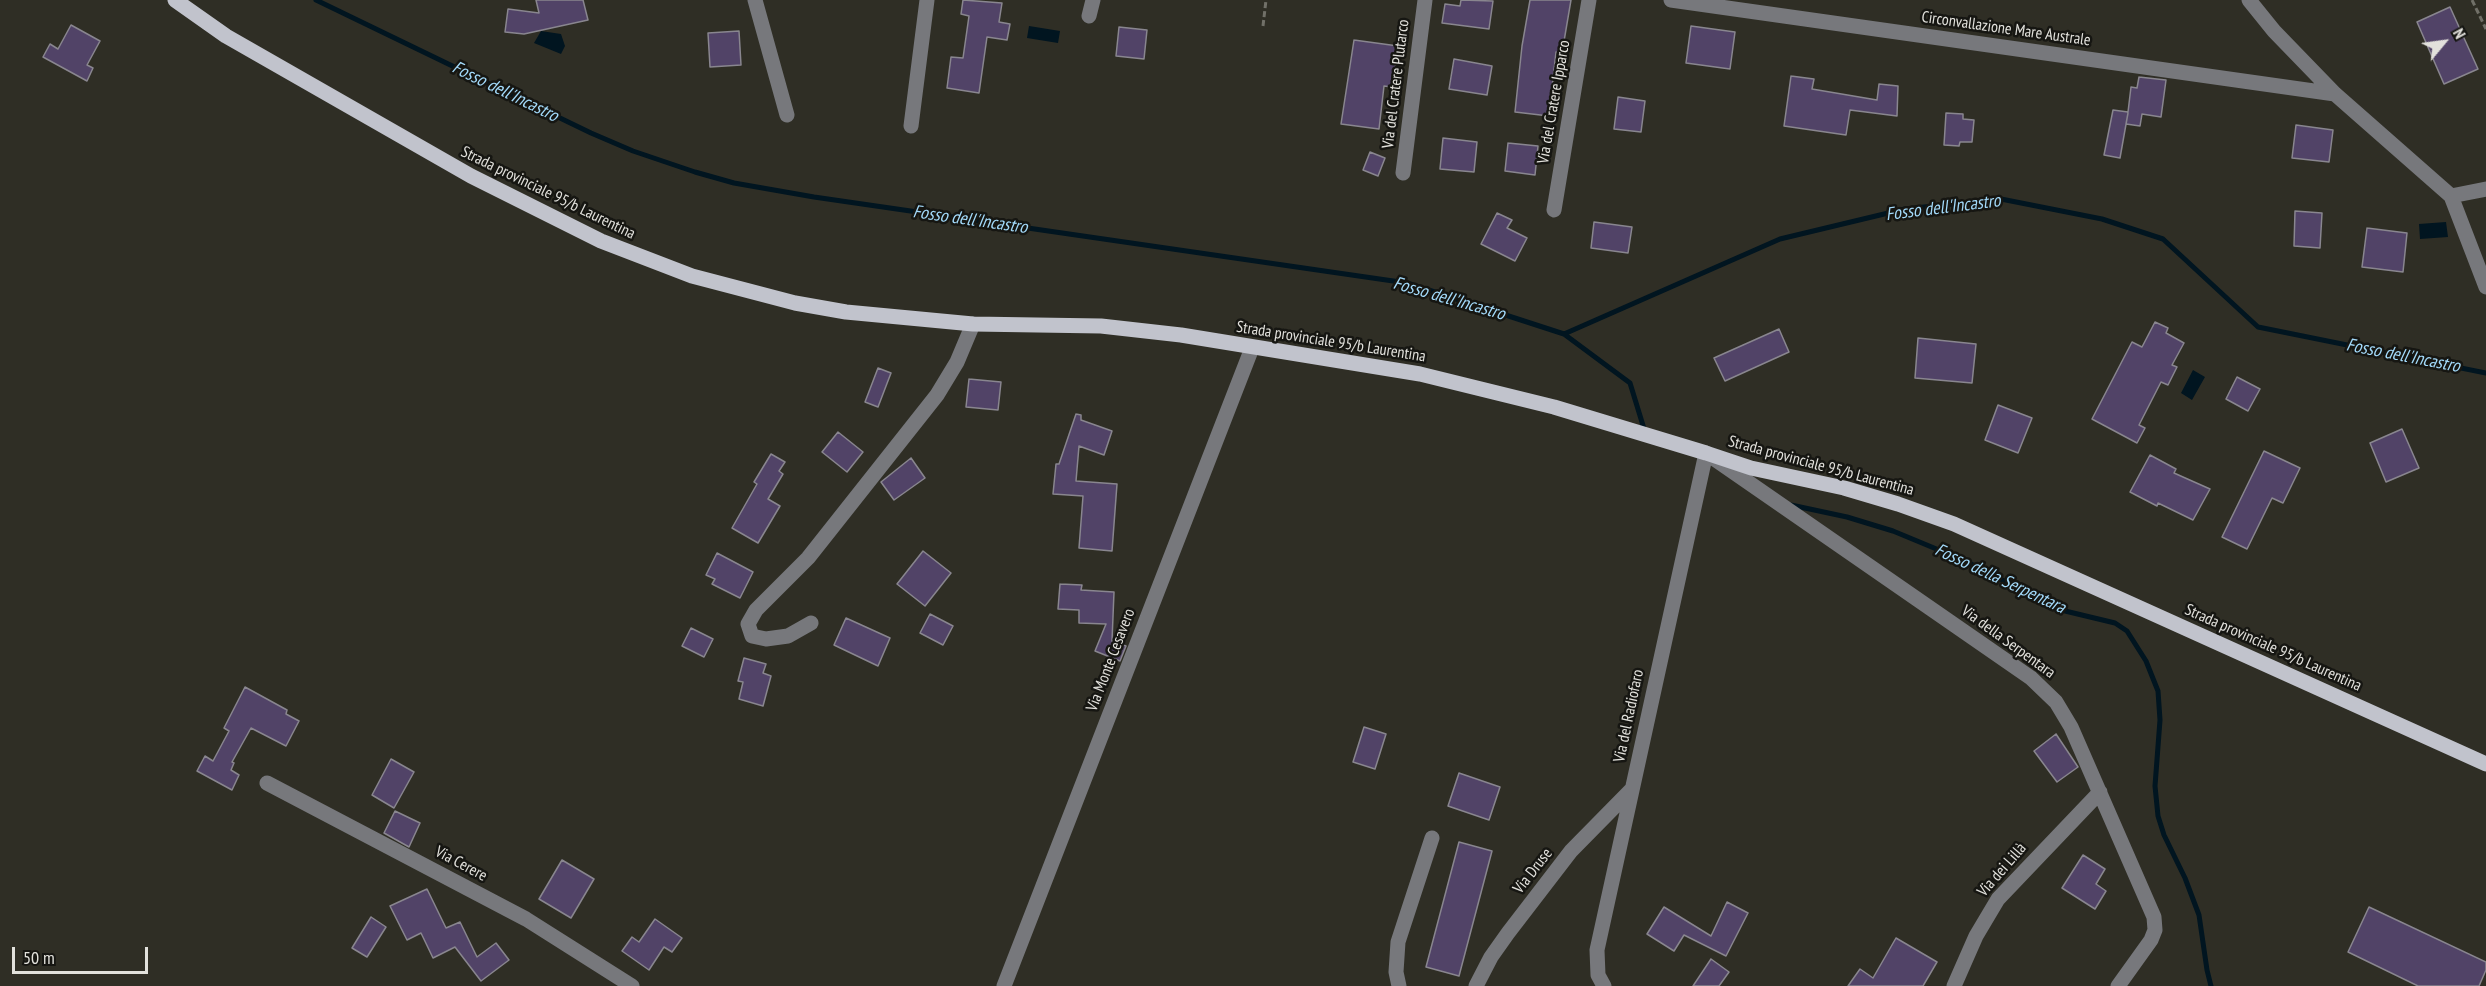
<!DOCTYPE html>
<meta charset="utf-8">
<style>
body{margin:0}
#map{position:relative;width:2486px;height:986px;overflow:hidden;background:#2f2e25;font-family:"PT Sans Narrow",sans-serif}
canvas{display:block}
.north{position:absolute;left:2414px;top:12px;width:60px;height:60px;-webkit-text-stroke:4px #161612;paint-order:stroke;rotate:61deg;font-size:16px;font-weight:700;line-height:24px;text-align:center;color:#e2e1dc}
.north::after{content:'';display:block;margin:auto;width:21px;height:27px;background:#e2e1dc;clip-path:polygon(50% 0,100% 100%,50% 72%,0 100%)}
.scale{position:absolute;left:12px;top:947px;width:136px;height:27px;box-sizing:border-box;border:3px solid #e2e1dc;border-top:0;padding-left:8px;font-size:18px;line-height:21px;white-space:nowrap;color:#e2e1dc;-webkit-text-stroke:4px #161612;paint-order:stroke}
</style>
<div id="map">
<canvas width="2486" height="986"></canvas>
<div class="north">N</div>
<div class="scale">50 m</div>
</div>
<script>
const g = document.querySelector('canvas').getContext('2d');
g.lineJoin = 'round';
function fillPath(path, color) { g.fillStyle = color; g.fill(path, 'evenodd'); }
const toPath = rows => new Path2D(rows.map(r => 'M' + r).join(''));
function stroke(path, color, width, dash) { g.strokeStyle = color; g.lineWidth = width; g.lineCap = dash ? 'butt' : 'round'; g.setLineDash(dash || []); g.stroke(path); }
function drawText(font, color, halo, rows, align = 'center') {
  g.font = font + ' "PT Sans Narrow",sans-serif'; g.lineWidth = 5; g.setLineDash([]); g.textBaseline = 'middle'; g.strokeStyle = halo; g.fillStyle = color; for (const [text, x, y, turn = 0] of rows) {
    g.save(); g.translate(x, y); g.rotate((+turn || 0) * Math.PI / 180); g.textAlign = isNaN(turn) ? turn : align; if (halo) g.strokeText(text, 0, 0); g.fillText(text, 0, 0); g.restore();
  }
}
fillPath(toPath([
 [1029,26,1060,31,1058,43,1027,38],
 [541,31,561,34,565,46,561,54,534,43],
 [2446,222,2448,237,2420,239,2419,224],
 [2193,370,2205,377,2192,400,2181,393]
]), '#011520');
stroke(toPath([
 [316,0,591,133,633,151,695,172,734,183,814,197,1407,283,1564,334,1780,239,1905,209,2001,199,2102,219,2163,239,2258,327,2486,373],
 [1564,334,1630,383,1645,432],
 [1791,505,1847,517,1893,531,1963,560,2061,610,2115,623,2127,631,2146,661,2158,691,2160,720,2155,786,2158,816,2164,835,2185,878,2199,915,2207,970,2211,986]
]), '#011520', 5);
const building = toPath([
 [536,0,583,0,588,20,524,34,505,32,508,9,539,13,536,0],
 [963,0,1002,3,999,22,1010,24,1007,40,987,37,979,93,947,88,951,57,963,58,969,16,961,14,963,0],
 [1461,0,1493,1,1489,29,1442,23,1445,4,1460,6,1461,0],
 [1530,0,1571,0,1562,53,1556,52,1549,116,1515,112,1522,46,1530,0],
 [2450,7,2478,69,2444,84,2417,22,2450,7],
 [71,25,100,41,87,65,93,68,87,81,43,57,50,44,58,49,71,25],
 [1691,26,1735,32,1730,69,1686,63,1691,26],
 [1119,27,1147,30,1144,59,1116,56,1119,27],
 [739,31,741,65,710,67,708,33,739,31],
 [1354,40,1398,46,1392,87,1384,86,1379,129,1341,124,1354,40],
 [1454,59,1492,66,1487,95,1449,89,1454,59],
 [1791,76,1814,79,1812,89,1877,100,1879,84,1898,86,1897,116,1850,110,1846,135,1784,126,1791,76],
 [2139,77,2166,80,2161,117,2142,114,2140,126,2126,124,2128,113,2120,158,2104,155,2113,110,2128,112,2131,87,2137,88,2139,77],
 [1618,97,1645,101,1641,132,1614,129,1618,97],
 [1946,113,1963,114,1963,119,1974,120,1972,142,1960,142,1959,146,1944,145,1946,113],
 [2296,125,2333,130,2329,162,2292,158,2296,125],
 [1443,138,1477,142,1474,172,1440,169,1443,138],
 [1508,143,1538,146,1535,175,1505,171,1508,143],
 [1370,152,1385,158,1378,176,1363,170,1370,152],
 [2295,211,2322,213,2320,248,2294,246,2295,211],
 [1497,213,1512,220,1507,228,1527,238,1515,261,1481,244,1497,213],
 [1594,222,1632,227,1628,253,1591,248,1594,222],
 [2367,228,2407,233,2403,272,2362,267,2367,228],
 [2155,322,2168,328,2166,333,2184,343,2172,365,2177,367,2168,385,2161,382,2139,425,2145,428,2137,443,2092,419,2132,342,2142,347,2155,322],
 [1779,329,1789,352,1725,381,1714,358,1779,329],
 [1918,338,1976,344,1972,383,1915,378,1918,338],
 [878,368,891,373,878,407,865,402,878,368],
 [2237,377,2260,389,2248,411,2226,399,2237,377],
 [969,379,1001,382,998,410,966,407,969,379],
 [1998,405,2032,418,2018,453,1985,440,1998,405],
 [1076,414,1081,415,1081,420,1112,431,1104,455,1079,446,1076,481,1117,484,1112,551,1079,548,1083,496,1053,494,1056,464,1059,464,1076,414],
 [2402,429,2419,468,2386,482,2370,443,2402,429],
 [838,432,863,452,847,472,822,452,838,432],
 [2264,451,2300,468,2283,503,2272,498,2247,549,2222,537,2264,451],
 [771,454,785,462,779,471,783,474,768,499,780,506,758,543,732,528,757,484,754,482,771,454],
 [2150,455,2176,469,2174,473,2210,489,2193,520,2158,503,2157,506,2130,492,2150,455],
 [911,458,925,478,894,500,881,482,911,458],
 [923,551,951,573,925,606,897,584,923,551],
 [717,553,753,572,740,598,712,584,715,579,706,575,717,553],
 [1060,584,1082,585,1081,590,1114,592,1112,641,1126,646,1120,661,1095,651,1106,624,1079,623,1079,610,1058,609,1060,584],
 [930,614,953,626,943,645,920,633,930,614],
 [846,618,890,638,878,666,834,645,846,618],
 [691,628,713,639,704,657,682,646,691,628],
 [744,658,766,664,763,673,771,676,763,706,739,699,743,682,738,681,744,658],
 [245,687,287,710,286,714,299,721,286,746,251,728,232,762,234,763,231,770,239,775,232,790,197,771,205,756,213,761,229,731,224,728,245,687],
 [1364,727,1386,734,1375,769,1353,762,1364,727],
 [2056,734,2078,767,2057,782,2034,751,2056,734],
 [391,759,414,772,394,808,372,795,391,759],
 [1459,773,1500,787,1489,820,1448,806,1459,773],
 [395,811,420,823,409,847,384,833,395,811],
 [1459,842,1492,851,1459,976,1426,967,1459,842],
 [2083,855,2105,869,2096,884,2106,891,2095,909,2062,888,2083,855],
 [562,860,594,879,571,918,539,899,562,860],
 [427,889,446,928,460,922,477,957,496,943,509,960,481,981,455,947,433,958,421,933,407,940,390,906,427,889],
 [1727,902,1748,913,1726,956,1684,935,1674,951,1647,934,1664,907,1711,936,1727,902],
 [2369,907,2486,962,2486,970,2479,986,2418,986,2348,952,2369,907],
 [371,917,386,927,367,957,352,948,371,917],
 [655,919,682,938,672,952,664,947,649,970,622,951,632,937,639,942,655,919],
 [1896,938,1937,962,1923,986,1848,986,1860,969,1873,978,1896,938],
 [1711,959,1729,972,1719,986,1693,986,1711,959]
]);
fillPath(building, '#514367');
stroke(building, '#89868f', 1.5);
stroke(toPath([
 [2472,0,2486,29],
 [1263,26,1266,0]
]), '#717068', 3, [6, 3]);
stroke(toPath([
 [755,0,787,115],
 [1671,0,2335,94],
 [2249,0,2274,31,2335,94,2451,196,2486,287],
 [1089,16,1093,0],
 [911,126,927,0],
 [1403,173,1425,0],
 [2451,196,2486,189],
 [1554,210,1589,0],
 [811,623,788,636,766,639,752,636,748,624,756,610,808,558,937,395,957,362,973,324],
 [267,783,526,919,632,986],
 [1004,986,1252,348],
 [1399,986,1396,972,1398,942,1432,838],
 [1476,986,1491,957,1508,933,1571,851,1632,789],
 [1604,986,1598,975,1597,950,1706,453,2031,678,2056,702,2071,727,2154,917,2155,930,2151,940,2118,986],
 [1954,986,1976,936,1998,899,2100,792]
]), '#77787c', 15);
stroke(toPath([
 [175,0,226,36,471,176,601,241,692,276,795,303,846,312,973,324,1101,326,1181,335,1420,374,1554,407,1706,453,1751,468,1844,488,1898,504,1954,524,2486,764]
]), '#c1c3cc', 15);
drawText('16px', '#e2e1dc', '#161612', [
 ["Circonvallazione Mare Australe",2006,29,8],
 ["Via del Cratere Plutarco",1396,84,-83],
 ["Via del Cratere Ipparco",1554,102,-80],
 ["Strada provinciale 95/b Laurentina",548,193,26],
 ["Strada provinciale 95/b Laurentina",1331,342,9],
 ["Strada provinciale 95/b Laurentina",1821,466,15],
 ["Via della Serpentara",2008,642,36],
 ["Strada provinciale 95/b Laurentina",2273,648,24],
 ["Via Monte Cesavero",1111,660,-69],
 ["Via del Radiofaro",1629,716,-78],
 ["Via Cerere",461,864,28],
 ["Via dei Lillà",2002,870,-49],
 ["Via Druse",1533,871,-52]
]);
drawText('italic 18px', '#a3dafa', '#161612', [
 ["Fosso dell'Incastro",505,92,26],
 ["Fosso dell'Incastro",1943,208,-7],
 ["Fosso dell'Incastro",970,220,8],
 ["Fosso dell'Incastro",1449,299,16],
 ["Fosso dell'Incastro",2403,356,11],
 ["Fosso della Serpentara",2000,579,25]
]);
</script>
